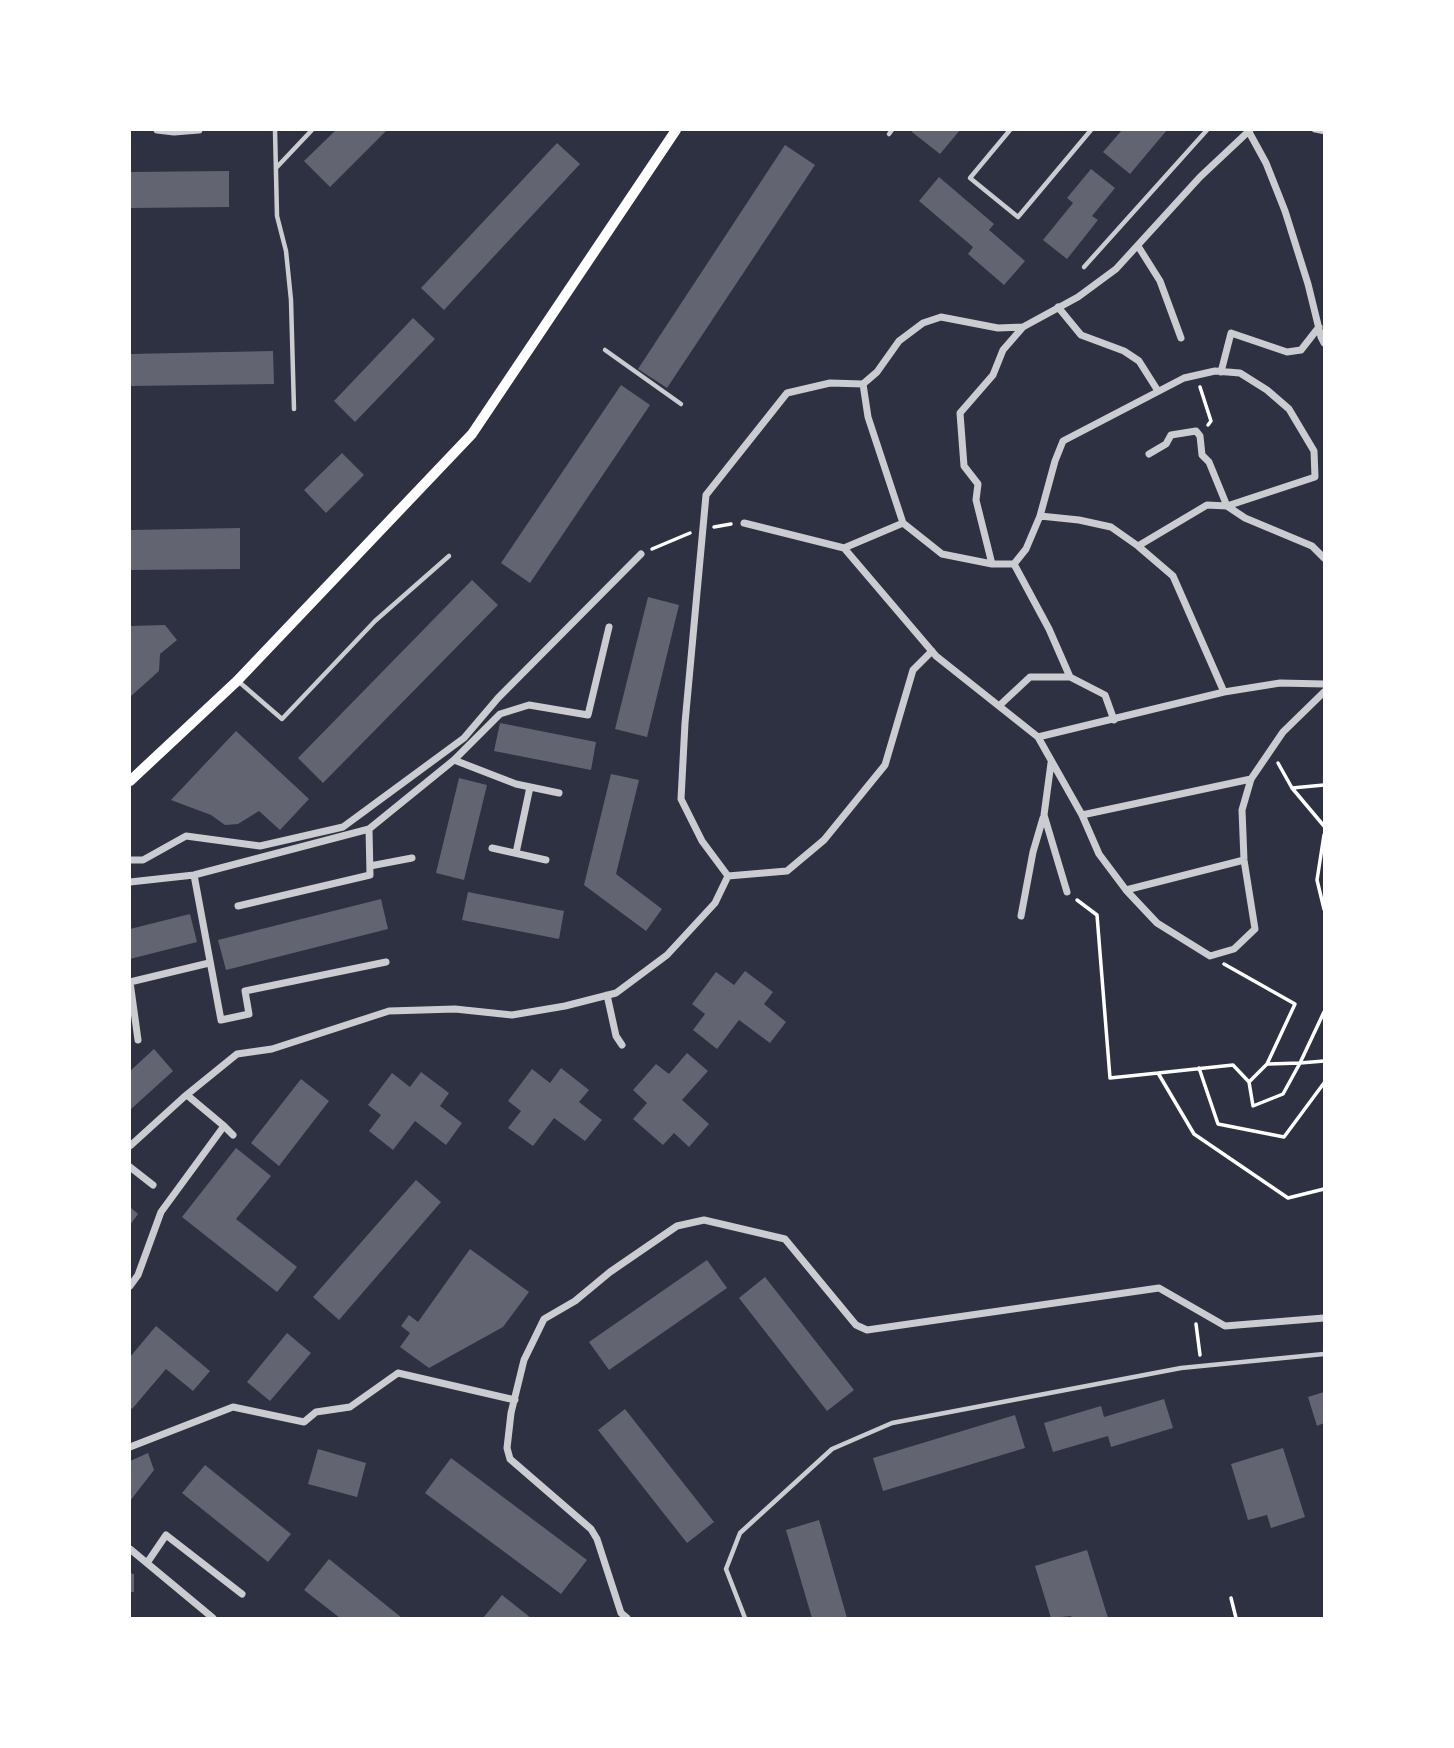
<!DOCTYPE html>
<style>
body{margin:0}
#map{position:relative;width:1454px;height:1748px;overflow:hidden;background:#2d3142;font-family:Figtree,sans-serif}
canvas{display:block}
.frame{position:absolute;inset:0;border:131px solid #fff;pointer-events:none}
</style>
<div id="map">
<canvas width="1454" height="1748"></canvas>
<div class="frame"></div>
</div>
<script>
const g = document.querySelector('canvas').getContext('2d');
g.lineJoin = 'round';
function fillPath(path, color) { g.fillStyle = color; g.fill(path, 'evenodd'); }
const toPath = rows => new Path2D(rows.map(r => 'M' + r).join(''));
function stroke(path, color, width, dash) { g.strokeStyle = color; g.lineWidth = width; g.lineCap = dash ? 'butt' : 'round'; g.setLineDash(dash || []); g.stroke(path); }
fillPath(toPath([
 [336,130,387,130,330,187,304,161],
 [913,130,960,130,940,154,912,132],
 [1122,130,1167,130,1130,174,1103,152],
 [557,143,580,164,444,310,421,288],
 [785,145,815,165,667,388,638,369],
 [1091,169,1115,188,1092,216,1098,220,1067,259,1043,240,1073,203,1067,198],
 [229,171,229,207,130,208,130,172],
 [939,177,994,224,989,230,1025,261,1004,285,968,254,973,247,919,201],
 [413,318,435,339,355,422,334,401],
 [273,351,274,384,130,386,130,354],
 [621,385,650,405,530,583,501,563],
 [342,453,364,475,326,513,304,490],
 [240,528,240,569,130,570,130,530],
 [472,580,498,605,323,783,298,758],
 [648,597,679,605,647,737,615,729],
 [165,625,177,640,160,654,159,671,130,697,130,626],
 [500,723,596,742,591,770,494,751],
 [236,731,309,799,280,830,259,811,238,824,225,825,211,815,171,800],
 [611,774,639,780,616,874,662,909,646,931,584,885],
 [459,778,487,785,464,880,436,873],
 [468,892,564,911,559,939,462,920],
 [381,899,388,929,226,970,218,940],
 [190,914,197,942,130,959,130,929],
 [745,971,773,992,764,1004,786,1022,770,1043,739,1020,717,1049,693,1030,705,1014,692,1004,716,972,734,985],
 [154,1049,173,1071,130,1110,130,1071],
 [687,1053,708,1071,682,1100,709,1124,689,1147,674,1133,663,1145,633,1119,647,1103,633,1090,656,1064,669,1074],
 [561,1068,589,1090,579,1102,602,1120,585,1141,554,1118,533,1146,508,1128,521,1111,508,1101,532,1069,550,1083],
 [421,1072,449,1093,440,1106,462,1123,446,1145,415,1121,393,1150,369,1131,381,1115,368,1105,392,1073,410,1087],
 [301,1079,329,1101,279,1166,251,1143],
 [236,1148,271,1176,236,1219,297,1267,277,1292,182,1217],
 [416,1180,441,1202,339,1320,313,1297],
 [130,1207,138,1214,130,1225],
 [470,1249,529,1292,503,1327,429,1368,400,1347,410,1333,401,1326,409,1315,418,1322],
 [707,1260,727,1288,609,1370,589,1342],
 [765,1277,854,1390,827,1411,739,1298],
 [156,1326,210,1371,193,1391,166,1369,132,1409,130,1407,130,1357],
 [287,1333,311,1353,270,1401,247,1382],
 [1324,1392,1324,1423,1317,1426,1308,1397],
 [1164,1399,1173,1428,1111,1447,1108,1436,1053,1452,1044,1423,1101,1406,1104,1417],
 [625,1409,714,1522,687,1543,598,1430],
 [1015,1415,1025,1448,883,1491,873,1458],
 [1283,1448,1305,1517,1271,1528,1267,1515,1248,1520,1231,1464],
 [318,1449,366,1463,357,1497,308,1484],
 [148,1453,154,1470,130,1501,130,1461],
 [451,1458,587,1560,561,1594,425,1493],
 [205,1465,291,1534,268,1562,182,1493],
 [819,1520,847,1618,812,1618,786,1530],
 [1087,1550,1108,1618,1072,1618,1071,1616,1051,1618,1035,1566],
 [329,1559,402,1618,340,1618,304,1590],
 [130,1573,134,1574,134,1592,130,1592],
 [502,1595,531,1618,483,1618]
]), '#626471');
stroke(toPath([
 [1200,387,1211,421,1208,425],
 [714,527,731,524],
 [652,549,690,533],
 [1278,763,1292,788,1324,785],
 [1292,788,1324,826],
 [1324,835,1317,880,1324,909],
 [1077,900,1097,915,1110,1078,1158,1073,1194,1134,1288,1198,1324,1189],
 [1324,1012,1300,1063,1324,1061],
 [1199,1068,1218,1124,1284,1137,1324,1083],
 [1158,1073,1233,1065,1249,1082,1267,1064,1295,1004,1224,964],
 [1249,1082,1253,1106,1283,1094,1300,1063,1268,1064],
 [1196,1324,1200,1355],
 [1231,1598,1236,1618]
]), '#fff', 3.5);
stroke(toPath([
 [275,130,277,216,286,251,291,300,294,409],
 [1010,130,970,178,1018,217,1091,130],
 [1314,130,1324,132],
 [889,134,892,130],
 [277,167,312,130],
 [1084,267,1207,130],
 [605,350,681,404],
 [238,681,282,719,375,621,449,556],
 [745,1618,726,1569,740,1533,832,1449,892,1423,1181,1368,1324,1354]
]), '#caccd0', 4.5);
stroke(toPath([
 [157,130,174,132,199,130],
 [1249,132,1266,163,1285,211,1308,284,1321,337,1324,343],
 [1138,246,1160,281,1181,338],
 [1058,307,1081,335,1124,351,1139,361,1158,391],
 [1221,372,1231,333,1287,352,1301,350,1319,327],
 [863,384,868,417,903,523,942,554,992,564,1014,564],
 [1040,516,1055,461,1063,441,1184,378,1215,371,1240,373,1267,390,1289,409,1314,451,1315,477,1227,506,1209,462,1202,455,1200,436,1196,431,1171,435,1166,444,1149,454],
 [744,523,844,548,936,656,1038,737,1082,815,1099,854,1126,890,1157,923,1210,956,1234,949,1255,929,1244,860,1242,810,1251,779,1283,732,1324,692],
 [1138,546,1207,505,1227,506,1245,518,1312,546,1324,558],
 [844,548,903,523],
 [992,564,976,500,978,484,964,466,960,413,993,375,1003,350,1023,327],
 [1014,564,1026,549,1040,516,1079,520,1111,527,1138,546,1173,576,1224,692],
 [1014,564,1049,629,1070,677,1105,695,1114,720],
 [1000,705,1030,677,1070,677],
 [1038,737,1224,692,1280,683,1324,684],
 [454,760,516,784,559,793],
 [1051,763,1044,815,1067,892],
 [1082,815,1251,779],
 [492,848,546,860],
 [516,853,530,787],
 [130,860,143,860,186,836,260,846,343,827,464,738,498,698,641,554],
 [370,866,412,858],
 [194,875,221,1020,249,1014,245,991,386,962],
 [728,876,787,871,824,840,885,765,913,670,932,651],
 [130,882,194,875,369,829,454,760,500,714,529,705,588,715,609,627],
 [1126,890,1244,860],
 [238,906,370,875,369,829],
 [1021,916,1033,852,1043,818],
 [607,995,616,1036,622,1045],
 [138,1040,130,982,209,963],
 [224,1126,233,1135],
 [130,1146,184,1097,237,1054,272,1049,389,1011,455,1009,512,1015,565,1006,616,993,667,955,715,903,728,876,702,841,681,799,685,723,706,495,787,393,830,383,863,384,877,372,899,341,923,323,941,317,998,328,1023,327,1078,297,1116,269,1200,177,1250,130],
 [130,1167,153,1185],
 [130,1286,138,1275,161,1212,224,1126,187,1095],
 [130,1447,233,1407,304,1422,316,1412,350,1407,398,1373,515,1400],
 [130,1549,213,1618],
 [147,1563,166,1535,242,1594],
 [627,1618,621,1613,597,1539,591,1529,510,1459,507,1448,511,1413,524,1360,544,1319,575,1301,610,1272,677,1226,704,1220,785,1239,856,1325,867,1330,1159,1288,1225,1326,1324,1318]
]), '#caccd0', 7);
stroke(toPath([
 [130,781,237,681,472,434,676,130]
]), '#fff', 10);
</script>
